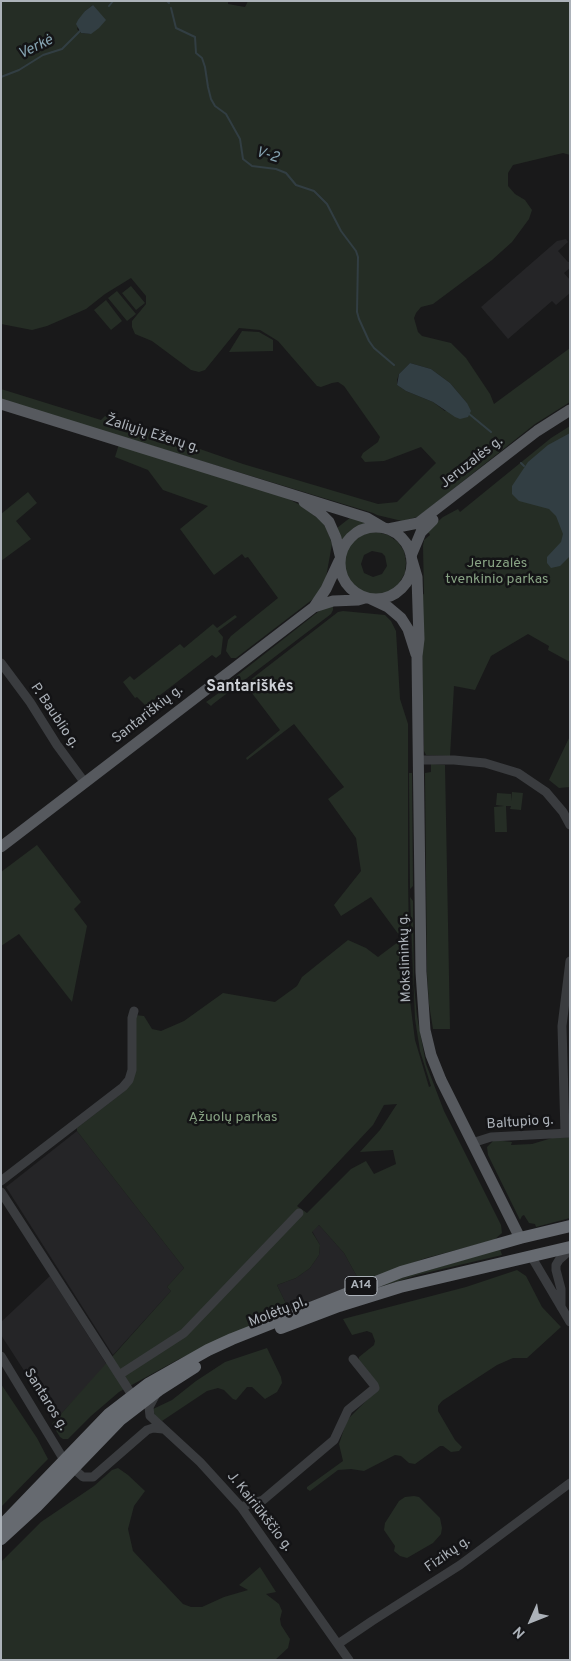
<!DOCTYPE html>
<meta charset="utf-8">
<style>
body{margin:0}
#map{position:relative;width:571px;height:1661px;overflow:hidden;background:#19191a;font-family:Overpass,sans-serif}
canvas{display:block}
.frame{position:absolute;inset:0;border:2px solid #acb2b9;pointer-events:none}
.north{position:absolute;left:506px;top:1596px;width:50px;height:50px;-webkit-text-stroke:4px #141416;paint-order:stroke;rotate:226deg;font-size:14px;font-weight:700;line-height:20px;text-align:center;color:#acb2b9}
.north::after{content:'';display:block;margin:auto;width:18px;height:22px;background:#acb2b9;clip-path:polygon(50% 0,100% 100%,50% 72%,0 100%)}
</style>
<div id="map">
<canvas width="571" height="1661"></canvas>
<div class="frame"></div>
<div class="north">N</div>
</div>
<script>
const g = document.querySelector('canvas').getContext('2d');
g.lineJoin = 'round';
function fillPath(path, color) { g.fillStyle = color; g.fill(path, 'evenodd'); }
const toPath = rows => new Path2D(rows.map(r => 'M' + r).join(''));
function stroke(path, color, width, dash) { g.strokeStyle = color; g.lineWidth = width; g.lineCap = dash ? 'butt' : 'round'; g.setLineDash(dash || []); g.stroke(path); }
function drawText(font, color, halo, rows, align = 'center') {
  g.font = font + ' Overpass,sans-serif'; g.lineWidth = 5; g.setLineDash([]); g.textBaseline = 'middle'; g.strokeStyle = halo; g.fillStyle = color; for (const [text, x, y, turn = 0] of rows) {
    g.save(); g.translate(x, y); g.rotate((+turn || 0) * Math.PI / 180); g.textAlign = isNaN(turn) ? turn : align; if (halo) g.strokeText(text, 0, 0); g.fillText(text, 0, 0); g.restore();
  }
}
fillPath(toPath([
 [566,239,568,242,558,251,568,262,570,262,570,268,564,273,570,280,570,293,556,305,552,301,508,339,481,307,557,241],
 [77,1131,184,1268,167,1287,171,1291,113,1355,6,1187],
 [319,1225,344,1253,360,1282,289,1310,277,1285,296,1278,310,1268,319,1255,320,1245,312,1231],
 [50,1276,107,1365,59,1416,47,1406,1,1335,1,1322]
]), '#252527');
fillPath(toPath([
 [1,1,228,1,228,4,245,7,248,1,570,1,570,155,563,153,513,165,508,173,508,186,515,194,525,200,532,210,529,219,512,242,492,260,433,304,421,307,416,313,414,318,418,332,422,336,451,343,466,358,490,394,494,404,570,348,570,402,535,424,423,513,417,517,402,521,377,515,373,513,1,400,1,389,101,420,105,416,243,464,378,504,397,502,436,463,421,447,384,461,365,462,361,457,363,453,378,442,380,437,344,386,338,382,332,383,321,387,317,386,278,341,260,330,239,328,205,370,199,372,191,370,152,341,135,334,132,327,132,321,146,304,146,296,131,278,105,294,86,309,47,326,32,330,1,324],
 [93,5,91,34,81,33,77,29,85,11],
 [410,363,431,369,450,383,467,403,445,411,433,402,406,391,397,385,397,380,399,374],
 [131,286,145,303,136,310,122,293],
 [117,291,136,314,127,321,108,298],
 [106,300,122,321,111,330,94,310],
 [242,331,259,332,273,340,273,351,229,352],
 [570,426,570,662,548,650,549,646,528,634,491,656,475,690,454,686,450,756,426,755,424,751,421,595,424,594,423,546,424,540,430,535,429,533,425,533,443,517,458,509,460,512,551,438],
 [119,444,281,495,302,506,325,524,332,544,325,583,317,596,236,658,231,658,226,651,228,640,231,636,278,598,248,557,245,558,242,554,214,575,180,529,208,506,163,490,148,470,115,457],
 [28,492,37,503,16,521,31,539,1,561,1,514],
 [351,517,369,524,354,529,341,541,337,528],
 [377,532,388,535,398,542,404,551,406,562,405,573,396,588,386,593,375,595,364,593,350,583,344,573,343,562,345,551,352,542,366,533],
 [372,551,382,553,385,556,387,566,382,574,373,577,364,573,361,564,364,555],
 [333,605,333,610,331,614,213,704,211,706,206,702,223,690,230,681,323,608],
 [343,611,385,615,391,621,396,631,400,699,408,724,408,879,410,1001,415,1040,429,1087,431,1086,420,1051,415,1019,410,897,413,901,414,985,417,1016,426,1064,444,1111,501,1225,502,1233,494,1240,426,1258,360,1282,344,1253,319,1225,312,1232,320,1245,319,1255,310,1268,296,1278,277,1285,289,1310,179,1359,119,1392,91,1416,68,1439,63,1439,60,1437,52,1424,171,1291,167,1287,184,1268,77,1131,77,1128,126,1090,135,1015,144,1016,152,1029,161,1031,184,1021,223,993,275,1002,297,986,302,977,348,940,366,948,378,957,402,939,371,897,341,916,334,905,361,871,356,838,328,799,344,787,294,724,247,760,246,758,280,730,245,684,338,612],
 [397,1104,380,1130,360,1152,393,1150,396,1164,374,1174,366,1161,351,1169,307,1213,297,1206,373,1125,384,1105],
 [235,615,237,617,218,631,223,637,221,654,216,658,212,655,146,706,137,697,135,698,123,682,130,676,134,680,180,644,184,648,213,624,217,628],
 [570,736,570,787,559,788,549,780],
 [431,764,445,765,450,1029,433,1029,429,1004,427,974,425,773,431,772],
 [409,773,412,773,413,886,410,889],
 [512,792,523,793,521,810,510,809,511,806,506,806,507,832,495,832,494,807,504,806,496,805,497,793,511,794,511,801],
 [37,845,81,902,74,909,87,926,72,1002,19,934,1,946,1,872],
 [570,1137,570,1218,536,1227,535,1224,529,1223,524,1215,522,1216,520,1220,488,1155,487,1147,494,1140,512,1142,511,1145,532,1144,552,1138],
 [500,1249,502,1255,417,1275,377,1288,389,1282],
 [517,1270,526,1276,542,1307,561,1327,527,1358,513,1358,497,1365,442,1401,438,1406,438,1411,455,1440,462,1447,459,1451,451,1452,443,1446,440,1446,415,1464,409,1463,401,1456,395,1455,364,1471,351,1469,338,1470,310,1491,307,1489,307,1487,343,1461,339,1444,347,1420,376,1391,358,1362,359,1357,374,1345,375,1341,372,1333,367,1331,352,1335,343,1319,466,1287],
 [267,1348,281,1377,282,1383,277,1392,265,1399,252,1387,247,1387,236,1400,233,1399,224,1390,218,1388,207,1391,162,1421,155,1416,153,1409,172,1400,196,1381,225,1362],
 [1,1384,37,1438,48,1459,1,1507],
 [118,1468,128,1475,145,1491,134,1506,128,1529,133,1551,183,1604,191,1607,202,1607,224,1597,248,1590,239,1585,260,1567,276,1592,266,1594,279,1604,282,1611,280,1619,281,1625,290,1639,288,1648,275,1660,1,1660,1,1562,41,1522,94,1486,112,1470],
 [414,1496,419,1497,440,1518,442,1528,441,1534,433,1543,407,1558,400,1556,394,1551,395,1546,384,1530,385,1523,399,1501,405,1497]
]), '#252d25');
fillPath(toPath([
 [93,5,106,20,99,28,91,34,81,33,76,24,78,20,85,11],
 [410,363,431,369,450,383,467,403,471,411,468,417,460,419,455,417,433,402,406,391,397,385,399,374],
 [570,433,570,556,560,566,551,568,547,563,547,557,561,542,563,534,556,516,549,509,519,501,512,494,512,486,528,462,548,445]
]), '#323e43');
stroke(toPath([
 [167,1,169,3],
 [109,6,113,1],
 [171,8,176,28,195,37,196,53,202,58,205,67,208,87,211,99,215,106,226,114,240,139,243,159,252,166,276,169,286,173,296,185,314,191,327,204,341,231,356,251,358,257,357,312,359,319,369,341,374,348,394,365],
 [1,77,19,70,43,55,62,49,80,31],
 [468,413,491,432],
 [521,463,524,466]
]), '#323e43', 2);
stroke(toPath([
 [1,663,30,702,57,745,85,783],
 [418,760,454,760,485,763,518,773,546,792,563,812,570,825],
 [565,1133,562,1026,570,961],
 [472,1143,491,1137,570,1133],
 [1,1181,123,1087,129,1080,132,1070,132,1018,134,1011],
 [1,1192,132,1395],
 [531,1256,570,1322],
 [561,1307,561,1289,556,1270,556,1265,559,1260,570,1250],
 [1,1356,64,1460,83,1477,93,1477,147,1430,153,1428,163,1429],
 [119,1375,184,1333,299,1213],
 [156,1394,149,1407,150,1416,200,1462,241,1507,349,1660],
 [241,1507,263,1500,334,1440,348,1410,375,1388,374,1385,353,1359],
 [338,1644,372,1621,460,1565,570,1483]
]), '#3a3c3f', 9);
stroke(toPath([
 [1,404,367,518,384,528],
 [304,502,320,513,329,522,336,538,340,555],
 '340 563a36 36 0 1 1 72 0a36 36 0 1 1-72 0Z',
 [388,529,418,523,537,431,570,410],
 [411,556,421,532,433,520],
 [412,560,417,577,419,639,417,656,421,972,425,1030,431,1055,441,1080,520,1238],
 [371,599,388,607,401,618,408,629,416,654],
 [314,607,333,601,358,600,365,598],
 [1,847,314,607,326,589,339,561]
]), '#56595e', 11);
stroke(toPath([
 [281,1328,339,1306,400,1287,570,1247],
 [1,1526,109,1414,148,1384,208,1350,232,1339,401,1272,520,1238,570,1226],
 [1,1539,37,1506,120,1420,159,1390,195,1367]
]), '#666a70', 12);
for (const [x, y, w] of [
 [361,1286,32]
]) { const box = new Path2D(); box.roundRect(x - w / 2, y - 9.5, w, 19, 4); g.fillStyle = '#141416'; g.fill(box); stroke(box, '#acb2b9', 1); }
drawText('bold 12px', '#acb2b9', null, [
 ["A14",361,1286]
]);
drawText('14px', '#acb2b9', '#141416', [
 ["Žaliųjų Ežerų g.",152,435,17],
 ["Jeruzalės g.",472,463,-38],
 ["Santariškių g.",148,715,-38],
 ["P. Baublio g.",54,716,56],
 ["Mokslininkų g.",406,958,-92],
 ["Baltupio g.",520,1123,-4],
 ["Molėtų pl.",278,1313,-21],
 ["Santaros g.",45,1400,58],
 ["J. Kairiūkščio g.",259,1512,52],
 ["Fizikų g.",448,1555,-35]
]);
drawText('14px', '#88a384', '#141416', [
 ["Jeruzalės",497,564],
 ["tvenkinio parkas",497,580],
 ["Ąžuolų parkas",233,1118]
]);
drawText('italic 15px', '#86a4b2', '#141416', [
 ["Verkė",36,48,-26],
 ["V-2",267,156,17]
]);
drawText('bold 16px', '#cdd0d6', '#141416', [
 ["Santariškės",250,688]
]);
</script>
